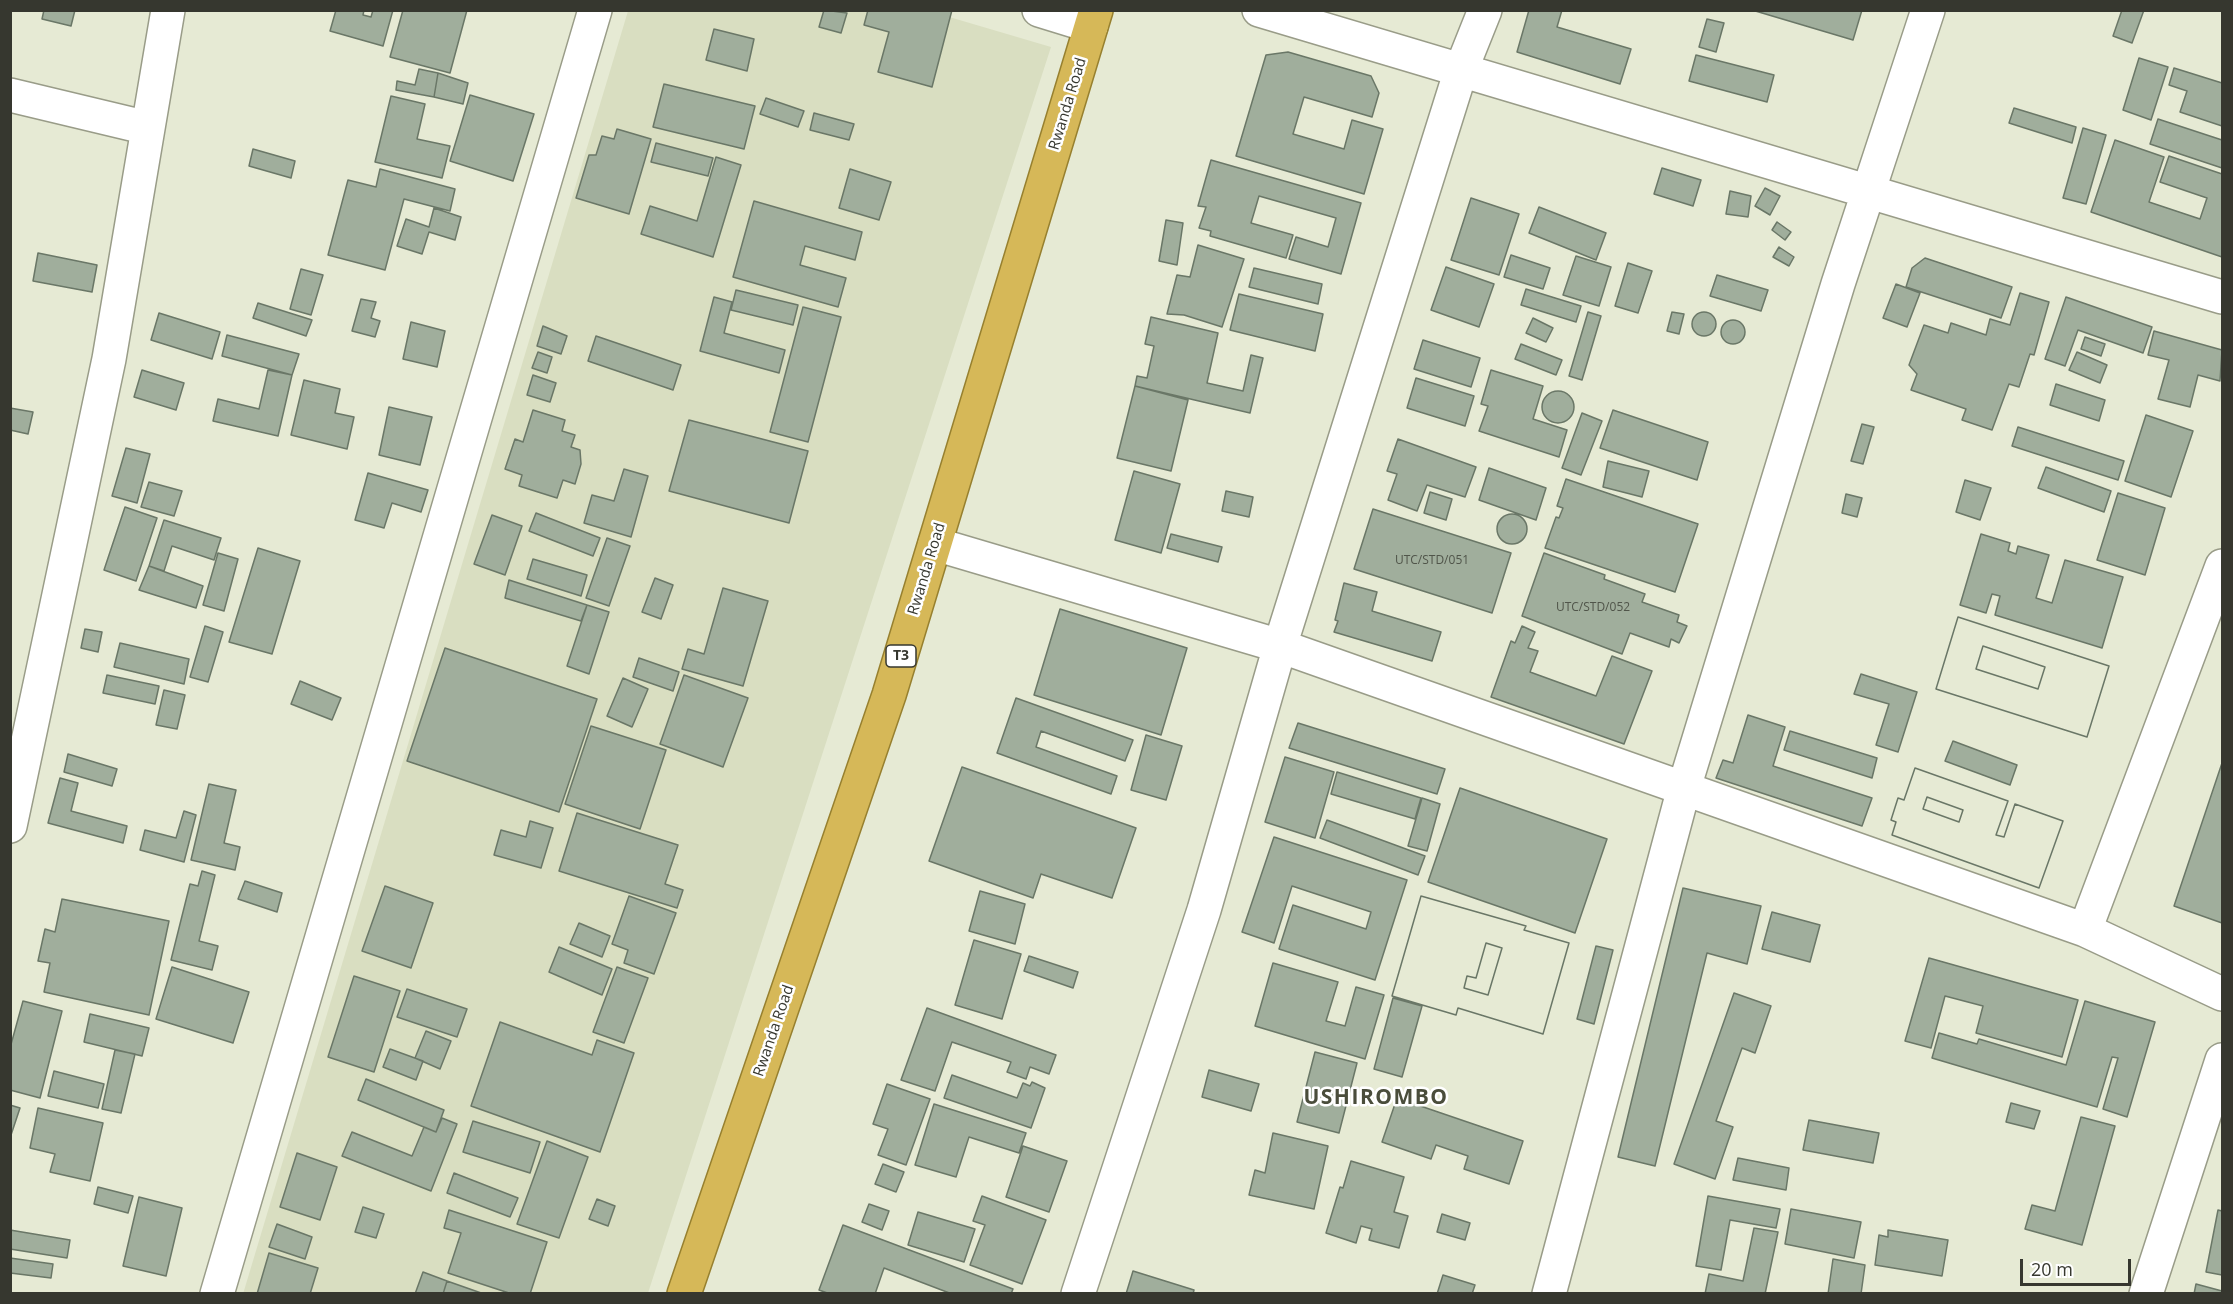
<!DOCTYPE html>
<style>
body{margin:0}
#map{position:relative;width:2233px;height:1304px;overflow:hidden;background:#e6ead4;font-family:"Open Sans",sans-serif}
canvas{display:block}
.frame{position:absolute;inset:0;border:12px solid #36372f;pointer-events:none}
.scale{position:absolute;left:2020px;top:1259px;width:111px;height:27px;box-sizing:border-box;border:3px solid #36372f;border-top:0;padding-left:8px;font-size:18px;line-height:21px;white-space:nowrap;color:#36372f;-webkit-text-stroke:4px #fff;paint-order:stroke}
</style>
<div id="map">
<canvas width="2233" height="1304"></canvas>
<div class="frame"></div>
<div class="scale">20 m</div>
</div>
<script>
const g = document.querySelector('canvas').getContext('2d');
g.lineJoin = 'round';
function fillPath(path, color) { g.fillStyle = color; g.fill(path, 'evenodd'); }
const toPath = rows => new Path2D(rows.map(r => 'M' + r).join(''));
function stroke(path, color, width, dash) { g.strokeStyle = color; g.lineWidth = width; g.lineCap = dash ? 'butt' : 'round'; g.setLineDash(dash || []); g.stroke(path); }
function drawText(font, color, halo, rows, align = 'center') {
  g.font = font + ' "Open Sans",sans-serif'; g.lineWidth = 5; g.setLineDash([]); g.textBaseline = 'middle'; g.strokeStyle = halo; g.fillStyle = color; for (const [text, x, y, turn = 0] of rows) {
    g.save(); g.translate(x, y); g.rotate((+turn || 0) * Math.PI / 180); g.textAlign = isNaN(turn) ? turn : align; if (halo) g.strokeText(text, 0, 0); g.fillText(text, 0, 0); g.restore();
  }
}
fillPath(toPath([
 [628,11,929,11,1051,47,648,1293,243,1294]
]), '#d9dec1');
const building = toPath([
 [44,10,75,10,71,26,42,19,44,10],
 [336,10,364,10,363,15,371,17,373,10,393,10,383,46,330,31,336,10],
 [403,10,467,10,450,73,390,57,403,10],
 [824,10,847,13,841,33,819,27,824,10],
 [868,10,952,10,932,87,878,72,889,32,864,25,868,10],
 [1529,10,1562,10,1557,27,1631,49,1620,84,1517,52,1529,10],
 [1752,10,1862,10,1853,40,1752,10],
 [2122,10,2144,10,2132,43,2113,36,2122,10],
 [1707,19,1724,23,1716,52,1699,47,1707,19],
 [714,29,754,39,747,71,706,60,714,29],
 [1288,52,1371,76,1379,93,1372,117,1304,97,1293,134,1344,149,1352,120,1383,129,1364,194,1236,156,1266,55,1288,52],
 [1696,55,1774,75,1767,102,1689,81,1696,55],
 [2139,58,2168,67,2151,120,2123,110,2139,58],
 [2174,68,2222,83,2222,126,2180,112,2187,91,2169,85,2174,68],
 [419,69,438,73,434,97,396,90,397,81,415,85,419,69],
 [438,73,468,83,463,104,434,97,438,73],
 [664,84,755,106,744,149,653,127,664,84],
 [470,95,534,114,513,181,450,161,470,95],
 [391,96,425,104,417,139,450,146,442,178,375,162,391,96],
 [766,98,804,111,798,127,760,114,766,98],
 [2014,108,2076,127,2072,143,2009,123,2014,108],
 [814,113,854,124,849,140,810,130,814,113],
 [2158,119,2222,140,2222,168,2150,144,2158,119],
 [2083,128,2106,135,2086,204,2063,198,2083,128],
 [617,129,651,139,629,214,576,198,589,155,596,155,602,136,614,139,617,129],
 [2115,140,2164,157,2149,202,2200,219,2207,198,2160,182,2169,156,2222,174,2222,257,2091,212,2115,140],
 [656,143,713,158,708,176,651,162,656,143],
 [253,149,295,161,291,178,249,166,253,149],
 [716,157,741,165,713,257,641,234,650,206,697,221,716,157],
 [1211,160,1361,203,1341,274,1289,259,1296,237,1328,247,1336,218,1259,196,1251,223,1293,235,1286,258,1210,236,1211,231,1199,228,1206,207,1198,206,1211,160],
 [1662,168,1701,180,1693,206,1654,194,1662,168],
 [380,169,455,189,450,211,404,199,385,270,328,255,348,180,376,187,380,169],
 [850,169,891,182,879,220,839,208,850,169],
 [1765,188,1780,196,1770,215,1755,206,1765,188],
 [1730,191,1751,196,1748,217,1726,214,1730,191],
 [1471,198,1519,214,1499,275,1451,260,1471,198],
 [754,201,862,232,855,260,805,246,800,265,846,278,838,307,733,277,754,201],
 [1539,207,1606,233,1596,260,1529,233,1539,207],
 [434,208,461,217,455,240,429,232,422,254,397,246,406,219,429,227,434,208],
 [1166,220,1183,223,1177,265,1159,261,1166,220],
 [1777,222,1791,232,1785,240,1772,230,1777,222],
 [1198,245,1244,259,1222,327,1184,315,1167,314,1177,275,1190,277,1198,245],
 [1779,247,1794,257,1789,266,1773,257,1779,247],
 [38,253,97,265,92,292,33,281,38,253],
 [1511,255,1550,268,1543,289,1504,277,1511,255],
 [1576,256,1611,267,1599,306,1563,295,1576,256],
 [1925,258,2012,287,2001,318,1906,287,1912,268,1925,258],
 [1628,263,1652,271,1638,313,1615,306,1628,263],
 [1446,267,1494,284,1479,327,1431,310,1446,267],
 [1254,268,1322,284,1318,304,1249,287,1254,268],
 [301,269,323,275,311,315,290,309,301,269],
 [1717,275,1768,290,1761,311,1710,296,1717,275],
 [1896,284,1920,293,1907,327,1883,318,1896,284],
 [1526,289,1581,306,1576,322,1521,305,1526,289],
 [736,290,798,305,793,325,731,310,736,290],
 [2020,293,2049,302,2034,355,2030,354,2019,387,2009,384,1992,430,1962,420,1966,409,1911,390,1917,374,1909,365,1924,325,1948,333,1951,323,1986,335,1990,319,2010,325,2020,293],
 [1239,294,1323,314,1315,351,1230,330,1239,294],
 [714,297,732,302,724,333,785,350,779,373,700,351,714,297],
 [2066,297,2152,327,2143,353,2078,330,2065,366,2045,359,2066,297],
 [361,299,376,302,371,318,380,321,375,337,352,331,361,299],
 [258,303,312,320,306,336,253,318,258,303],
 [803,307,841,317,808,442,770,432,803,307],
 [1588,312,1601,316,1582,380,1569,376,1588,312],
 [1672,312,1684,314,1679,334,1667,331,1672,312],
 '1692 324a12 12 0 1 1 24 0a12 12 0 1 1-24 0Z',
 [159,313,220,332,212,359,151,340,159,313],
 [1151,317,1218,333,1207,383,1243,391,1251,355,1263,358,1250,413,1135,386,1137,376,1147,378,1154,346,1145,344,1151,317],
 [1533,318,1553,328,1546,342,1526,333,1533,318],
 '1721 332a12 12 0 1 1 24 0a12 12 0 1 1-24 0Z',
 [411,322,445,331,437,367,403,359,411,322],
 [543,326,567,336,561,354,537,346,543,326],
 [2154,331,2222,350,2220,381,2198,375,2190,407,2158,399,2169,360,2148,355,2154,331],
 [227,335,299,354,292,375,222,356,227,335],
 [596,336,681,365,673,390,588,361,596,336],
 [2085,337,2105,344,2101,356,2081,349,2085,337],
 [1423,340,1480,358,1471,387,1414,369,1423,340],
 [1521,344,1562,360,1556,375,1515,359,1521,344],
 [538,352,552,357,547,373,532,368,538,352],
 [2077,352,2107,365,2100,383,2069,370,2077,352],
 [142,370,184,383,176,410,134,397,142,370],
 [268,370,292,375,278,436,213,421,218,399,259,409,268,370],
 [1491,370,1543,386,1533,419,1567,430,1559,457,1479,431,1488,406,1481,404,1491,370],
 [533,375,556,383,550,402,527,395,533,375],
 [1416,378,1474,396,1465,426,1407,408,1416,378],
 [304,380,340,389,335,413,354,417,347,449,291,435,304,380],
 [2056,384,2105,400,2099,421,2050,405,2056,384],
 [1135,386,1188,400,1171,471,1117,458,1135,386],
 '1542 407a16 16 0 1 1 32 0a16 16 0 1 1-32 0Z',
 [389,407,432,417,420,465,379,455,389,407],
 [10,408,33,412,28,434,10,430,10,408],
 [533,410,565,420,562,431,575,435,571,447,580,450,581,464,575,484,563,480,557,498,519,486,522,475,505,469,515,439,523,442,533,410],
 [1613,410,1708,442,1697,480,1600,448,1613,410],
 [1582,413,1602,421,1581,475,1562,468,1582,413],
 [2146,415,2193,431,2171,497,2125,481,2146,415],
 [689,420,808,451,789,523,669,491,689,420],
 [1862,424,1874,427,1863,464,1851,461,1862,424],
 [2018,427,2124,461,2118,480,2012,446,2018,427],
 [1398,439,1476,467,1465,497,1427,485,1417,511,1388,500,1397,474,1387,471,1398,439],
 [126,448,150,454,137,503,112,496,126,448],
 [1608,461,1649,471,1642,497,1603,487,1608,461],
 [2046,467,2111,491,2104,512,2038,488,2046,467],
 [1489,468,1546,488,1536,520,1479,500,1489,468],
 [624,469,648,476,631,537,584,523,592,495,614,501,624,469],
 [1134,471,1180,484,1161,553,1115,540,1134,471],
 [368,473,428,490,421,512,392,503,384,528,355,520,368,473],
 [1566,479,1698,524,1675,592,1545,548,1556,517,1559,518,1563,508,1557,506,1566,479],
 [1965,480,1991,488,1980,520,1956,512,1965,480],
 [149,482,182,491,174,516,141,507,149,482],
 [1226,491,1253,497,1249,517,1222,511,1226,491],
 [1430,492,1452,499,1446,520,1424,513,1430,492],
 [2118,493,2165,508,2145,575,2097,560,2118,493],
 [1846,494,1862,498,1857,517,1842,513,1846,494],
 [125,507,157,518,136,581,104,570,125,507],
 [1373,509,1511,553,1492,613,1354,569,1373,509],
 [536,513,600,538,593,556,529,531,536,513],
 '1497 529a15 15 0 1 1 30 0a15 15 0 1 1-30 0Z',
 [492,515,522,526,505,575,474,564,492,515],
 [164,520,221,538,214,560,172,546,164,571,149,566,164,520],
 [1171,534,1222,547,1218,562,1167,548,1171,534],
 [1981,534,2010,543,2008,551,2016,554,2018,546,2049,555,2036,598,2052,603,2065,560,2123,577,2102,648,1995,615,2000,596,1992,594,1986,613,1960,605,1981,534],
 [607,538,630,546,609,606,586,598,607,538],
 [258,548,300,561,272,654,229,642,258,548],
 [218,553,238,559,224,611,203,605,218,553],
 [1544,553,1605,575,1604,579,1645,594,1642,602,1679,615,1677,622,1687,626,1679,643,1671,639,1669,647,1630,633,1622,654,1522,616,1544,553],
 [533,559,587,575,581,596,527,579,533,559],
 [149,566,203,586,196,608,139,590,149,566],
 [655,578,673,585,661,619,642,612,655,578],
 [509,580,587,605,581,621,505,598,509,580],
 [1344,583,1377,592,1372,611,1441,632,1432,661,1334,632,1338,621,1335,620,1344,583],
 [723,588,768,601,743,686,682,669,688,649,704,654,723,588],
 [587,605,609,612,589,674,567,666,587,605],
 [1060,609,1187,648,1161,735,1034,695,1060,609],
 [1958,617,2109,666,2087,737,1936,689,1958,617],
 [1983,646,2045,667,2038,689,1976,669,1983,646],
 [1958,617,2109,666,2087,737,1936,689,1958,617],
 [1983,646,2045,667,2038,689,1976,669,1983,646],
 [205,626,223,632,208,682,190,677,205,626],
 [1522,626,1535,632,1528,648,1538,651,1530,672,1596,696,1612,656,1652,671,1624,744,1491,697,1511,641,1515,643,1522,626],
 [85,629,102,632,98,652,81,648,85,629],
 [120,643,189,659,184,684,114,667,120,643],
 [445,648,597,699,559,812,407,761,445,648],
 [639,658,679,672,673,691,633,677,639,658],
 [1861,674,1917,692,1898,752,1876,745,1889,704,1854,694,1861,674],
 [107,675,159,686,155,704,103,693,107,675],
 [684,675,748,698,723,767,660,744,684,675],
 [623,678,648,689,632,727,607,716,623,678],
 [300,681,341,698,332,720,291,704,300,681],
 [164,690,185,695,177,729,156,725,164,690],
 [1016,698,1133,740,1125,761,1041,731,1036,747,1117,776,1111,794,997,753,1016,698],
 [1748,715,1785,727,1773,766,1872,798,1862,826,1716,778,1723,760,1733,763,1748,715],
 [1298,723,1445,769,1437,794,1289,748,1298,723],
 [591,726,666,750,640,829,565,804,591,726],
 [1790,731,1877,758,1872,778,1784,750,1790,731],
 [1146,735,1182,746,1166,800,1131,790,1146,735],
 [1953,741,2017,765,2010,785,1945,761,1953,741],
 [68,754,117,769,112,786,64,772,68,754],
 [1285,757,1334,772,1315,838,1265,822,1285,757],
 [2222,763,2222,923,2174,906,2222,763],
 [962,767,1136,828,1112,898,1041,874,1033,898,929,861,962,767],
 [1915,768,2008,801,1996,835,2004,837,2015,804,2063,821,2039,888,1892,835,1896,822,1891,820,1898,798,1904,800,1915,768],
 [1927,797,1963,810,1959,822,1923,809,1927,797],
 [1915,768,2008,801,1996,835,2004,837,2015,804,2063,821,2039,888,1892,835,1896,822,1891,820,1898,798,1904,800,1915,768],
 [1927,797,1963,810,1959,822,1923,809,1927,797],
 [1337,772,1421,798,1415,819,1331,794,1337,772],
 [60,778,78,783,71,811,127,826,123,843,48,823,60,778],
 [209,784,236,790,224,843,240,847,235,870,191,860,209,784],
 [1460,788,1607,839,1575,933,1428,882,1460,788],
 [1422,798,1440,804,1427,851,1408,846,1422,798],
 [184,811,196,815,184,862,140,850,145,830,176,838,184,811],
 [577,813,678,845,665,884,683,890,677,908,559,871,577,813],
 [1327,820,1425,856,1418,875,1320,838,1327,820],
 [530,821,553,828,541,868,494,855,501,830,526,837,530,821],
 [1274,837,1407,880,1375,980,1279,949,1293,905,1366,929,1371,912,1292,886,1274,943,1242,932,1274,837],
 [202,871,215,875,199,941,218,946,212,970,171,960,190,884,198,886,202,871],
 [245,881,282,893,277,912,238,899,245,881],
 [385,886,433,903,411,968,362,951,385,886],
 [1683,888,1761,906,1747,964,1707,953,1655,1166,1618,1157,1683,888],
 [980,891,1025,904,1015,944,969,931,980,891],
 [629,896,676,913,654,974,624,963,628,950,612,944,629,896],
 [1421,896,1526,926,1524,930,1569,943,1543,1034,1458,1008,1456,1015,1392,996,1421,896],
 [1486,943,1502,948,1488,995,1464,988,1467,976,1476,978,1486,943],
 [1421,896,1526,926,1524,930,1569,943,1543,1034,1458,1008,1456,1015,1392,996,1421,896],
 [1486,943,1502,948,1488,995,1464,988,1467,976,1476,978,1486,943],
 [62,899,169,921,149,1015,44,992,50,963,38,961,45,929,55,932,62,899],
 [1772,912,1820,925,1810,962,1762,949,1772,912],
 [579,923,610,936,602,957,570,944,579,923],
 [974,940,1021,954,1002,1019,955,1005,974,940],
 [1596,946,1613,950,1594,1024,1577,1019,1596,946],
 [559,947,612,969,602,995,549,972,559,947],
 [1029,956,1078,972,1073,988,1024,971,1029,956],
 [1929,958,2078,1000,2062,1057,1976,1033,1983,1006,1945,996,1931,1048,1905,1041,1929,958],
 [1273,963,1338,982,1326,1021,1345,1026,1356,987,1384,995,1365,1059,1255,1026,1273,963],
 [172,967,249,992,233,1043,156,1019,172,967],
 [617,967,648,978,624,1043,593,1032,617,967],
 [354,976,400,991,374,1072,328,1057,354,976],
 [407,989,467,1009,457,1037,397,1017,407,989],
 [1734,993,1771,1006,1755,1053,1742,1048,1716,1121,1733,1127,1715,1179,1674,1164,1734,993],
 [1393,998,1422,1006,1402,1077,1374,1069,1393,998],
 [23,1001,62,1011,40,1098,10,1090,10,1048,23,1001],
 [2085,1001,2155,1022,2127,1117,2103,1109,2118,1058,2112,1057,2097,1107,1932,1058,1939,1033,1977,1044,1979,1039,2066,1065,2085,1001],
 [927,1008,1056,1055,1049,1074,1030,1067,1026,1079,1007,1072,1011,1062,952,1042,935,1091,901,1080,927,1008],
 [90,1014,149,1028,142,1056,84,1042,90,1014],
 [500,1022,592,1055,597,1040,634,1053,600,1152,471,1106,500,1022],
 [426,1031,451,1041,440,1069,415,1058,426,1031],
 [390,1049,423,1061,416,1080,383,1067,390,1049],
 [115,1050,135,1054,121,1113,102,1109,115,1050],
 [1315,1052,1357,1063,1339,1133,1297,1122,1315,1052],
 [1209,1070,1259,1084,1251,1111,1202,1097,1209,1070],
 [54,1071,104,1084,98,1108,48,1096,54,1071],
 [952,1075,1017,1098,1023,1083,1030,1086,1032,1082,1045,1088,1031,1128,944,1098,952,1075],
 [366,1079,444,1110,436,1132,358,1100,366,1079],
 [887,1084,930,1099,906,1165,878,1155,888,1129,873,1124,887,1084],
 [1397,1098,1523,1141,1509,1184,1464,1169,1468,1156,1436,1145,1431,1159,1382,1142,1397,1098],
 [2011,1103,2040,1111,2034,1129,2006,1122,2011,1103],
 [934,1104,1026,1133,1019,1153,969,1137,956,1177,915,1165,934,1104],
 [10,1105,20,1108,10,1138,10,1105],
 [38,1108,103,1123,90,1181,50,1172,55,1154,30,1148,38,1108],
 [2081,1117,2115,1126,2082,1245,2025,1229,2032,1205,2055,1211,2081,1117],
 [442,1118,457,1124,431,1191,342,1156,352,1132,412,1156,424,1127,436,1132,442,1118],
 [1809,1120,1879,1133,1873,1163,1803,1150,1809,1120],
 [473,1121,540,1142,530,1173,463,1152,473,1121],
 [1273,1133,1328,1146,1314,1209,1249,1195,1255,1170,1265,1173,1273,1133],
 [547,1141,588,1157,559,1238,517,1224,547,1141],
 [1023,1146,1067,1161,1049,1212,1006,1197,1023,1146],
 [297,1153,337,1167,320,1220,280,1207,297,1153],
 [1738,1158,1789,1168,1786,1190,1733,1180,1738,1158],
 [1351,1161,1404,1177,1394,1212,1408,1216,1399,1248,1369,1240,1372,1229,1361,1226,1356,1243,1326,1233,1340,1187,1343,1188,1351,1161],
 [883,1164,904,1172,896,1192,875,1184,883,1164],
 [454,1173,518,1198,510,1217,447,1193,454,1173],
 [98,1187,133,1196,128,1213,94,1204,98,1187],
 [982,1196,1046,1220,1022,1284,970,1265,985,1225,973,1221,982,1196],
 [1708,1196,1780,1209,1776,1228,1730,1220,1721,1270,1696,1266,1708,1196],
 [139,1197,182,1208,166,1276,123,1266,139,1197],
 [597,1199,615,1206,608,1226,589,1219,597,1199],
 [869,1204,889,1211,882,1230,862,1222,869,1204],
 [363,1207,384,1214,376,1238,355,1232,363,1207],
 [1791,1209,1861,1222,1854,1258,1785,1244,1791,1209],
 [449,1210,547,1242,530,1294,512,1294,448,1273,461,1233,444,1228,449,1210],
 [2218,1210,2222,1211,2222,1275,2206,1272,2218,1210],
 [918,1212,975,1229,964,1262,908,1245,918,1212],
 [1442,1214,1470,1223,1465,1240,1437,1232,1442,1214],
 [277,1224,312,1237,305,1259,269,1247,277,1224],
 [843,1225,1013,1289,1011,1294,952,1294,884,1268,875,1294,830,1294,819,1290,843,1225],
 [1754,1228,1778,1232,1765,1294,1705,1294,1709,1274,1743,1281,1754,1228],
 [10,1230,70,1240,67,1258,10,1249,10,1230],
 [1888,1230,1948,1240,1942,1276,1875,1265,1879,1235,1888,1237,1888,1230],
 [269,1253,318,1268,310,1294,257,1294,269,1253],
 [10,1258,53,1264,51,1278,10,1273,10,1258],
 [1833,1259,1865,1265,1861,1294,1828,1294,1833,1259],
 [1133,1271,1194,1290,1193,1294,1126,1294,1133,1271],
 [423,1272,447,1281,443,1294,415,1294,423,1272],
 [1443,1275,1475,1285,1472,1294,1437,1294,1443,1275],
 [447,1281,484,1294,443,1294,447,1281],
 [2196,1284,2222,1291,2222,1294,2194,1294,2196,1284]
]);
fillPath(building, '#a0ae9c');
stroke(building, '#6a7767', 1.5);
const minor = toPath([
 [1039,10,1091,26],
 [1259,10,2222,297],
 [10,95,148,128],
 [935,544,1280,646,2085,930,2222,994],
 [10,826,109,359,168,10],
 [2085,930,2222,566],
 [217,1294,595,10],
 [1078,1294,1204,910,1280,646,1461,70,1485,10],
 [1549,1294,1684,788,1838,284,1928,10],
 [2146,1294,2222,1060]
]);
const trunk = toPath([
 [684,1294,889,695,1096,10]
]);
stroke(minor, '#999c88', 36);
stroke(trunk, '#97802f', 36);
stroke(minor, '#fff', 33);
stroke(trunk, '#d6b858', 33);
drawText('12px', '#50554a', null, [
 ["UTC/STD/051",1432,561],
 ["UTC/STD/052",1593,608]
]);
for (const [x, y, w] of [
 [901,656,30]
]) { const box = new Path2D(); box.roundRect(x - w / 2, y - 11, w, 22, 4.5); g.fillStyle = '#fff'; g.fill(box); stroke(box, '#36372f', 1.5); }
drawText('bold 14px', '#36372f', null, [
 ["T3",901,656]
]);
drawText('15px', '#36372f', '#fff', [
 ["Rwanda Road",1068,104,-73],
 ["Rwanda Road",927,569,-73],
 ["Rwanda Road",774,1031,-71]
]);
g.letterSpacing = '1.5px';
drawText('bold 21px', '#4a4d3b', '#fff', [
 ["USHIROMBO",1376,1098]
]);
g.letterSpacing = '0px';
</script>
